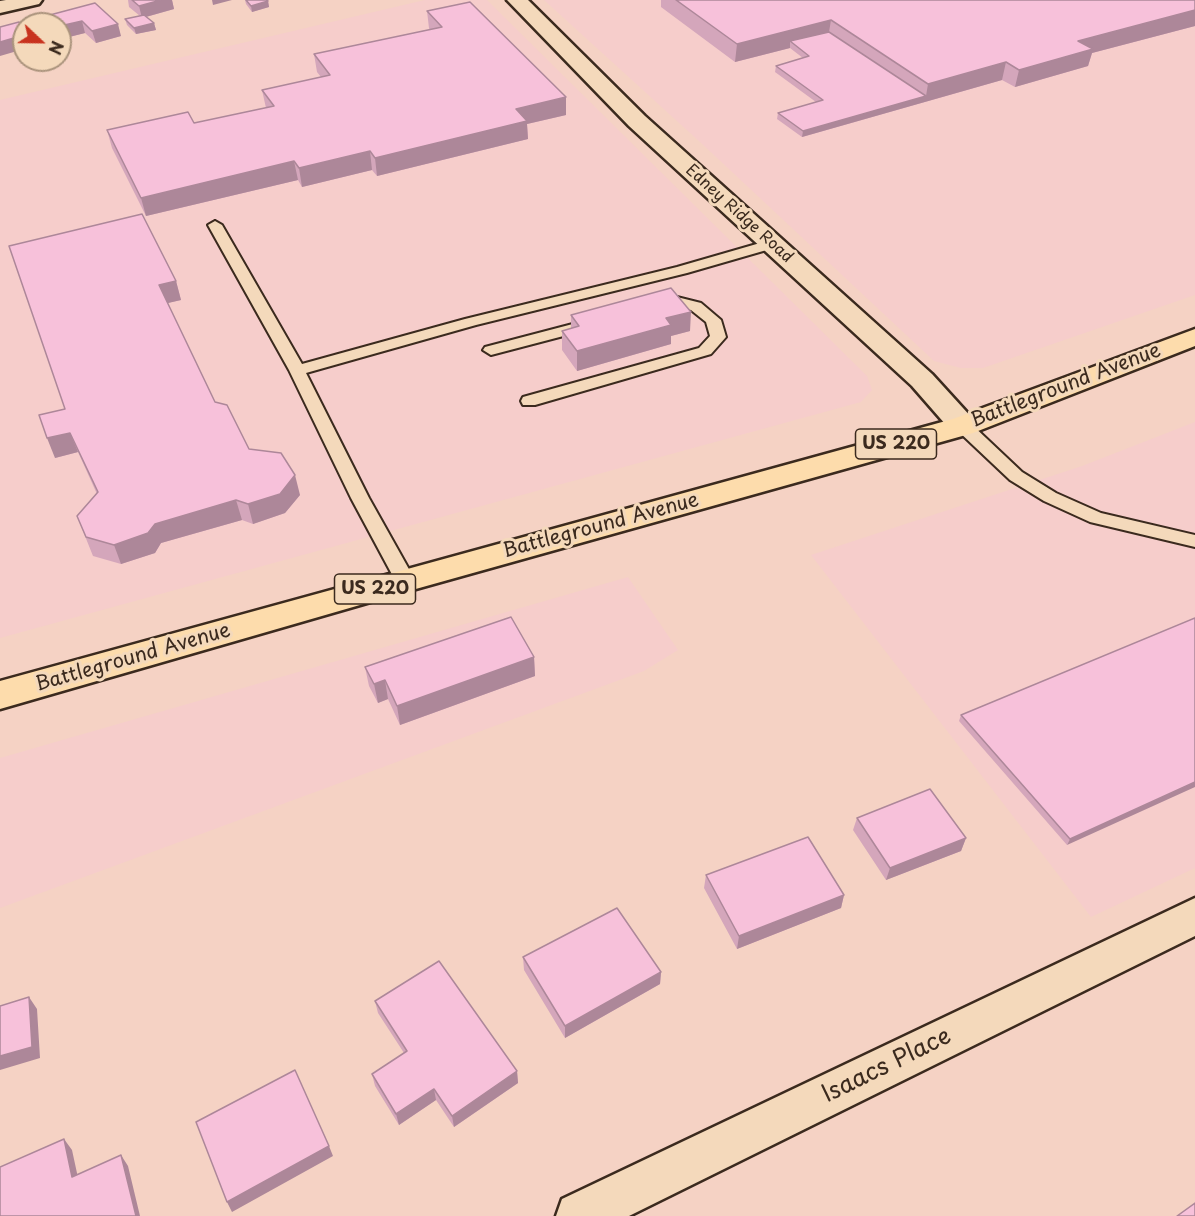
<!DOCTYPE html>
<style>
body{margin:0}
#map{position:relative;width:1195px;height:1216px;overflow:hidden;background:#f5d2c4;font-family:"Playpen Sans",sans-serif}
canvas{display:block}
.north{position:absolute;left:12px;top:12px;width:60px;height:60px;box-sizing:border-box;background:#f4d9bb;border:2px solid #aa937c;border-radius:50%;rotate:112deg;font-size:16px;font-weight:700;line-height:24px;text-align:center;color:#3b2a1e}
.north::after{content:'';display:block;margin:auto;width:21px;height:27px;background:#c8321e;clip-path:polygon(50% 0,100% 100%,50% 72%,0 100%)}
</style>
<div id="map">
<canvas width="1195" height="1216"></canvas>
<div class="north">N</div>
</div>
<script>
const g = document.querySelector('canvas').getContext('2d');
g.lineJoin = 'round';
function fillPath(path, color) { g.fillStyle = color; g.fill(path, 'evenodd'); }
const toPath = rows => new Path2D(rows.map(r => 'M' + r).join(''));
function stroke(path, color, width, dash) { g.strokeStyle = color; g.lineWidth = width; g.lineCap = dash ? 'butt' : 'round'; g.setLineDash(dash || []); g.stroke(path); }
function drawText(font, color, halo, rows, align = 'center') {
  g.font = font + ' "Playpen Sans",sans-serif'; g.lineWidth = 6; g.setLineDash([]); g.textBaseline = 'middle'; g.strokeStyle = halo; g.fillStyle = color; for (const [text, x, y, turn = 0] of rows) {
    g.save(); g.translate(x, y); g.rotate((+turn || 0) * Math.PI / 180); g.textAlign = isNaN(turn) ? turn : align; if (halo) g.strokeText(text, 0, 0); g.fillText(text, 0, 0); g.restore();
  }
}
fillPath(toPath([
 [425,0,487,0,867,376,872,390,861,402,0,638,0,100],
 [544,0,1195,0,1195,295,983,368,961,368,934,361,700,142],
 [1195,422,1195,868,1091,917,811,555,1082,466],
 [628,577,678,650,644,671,0,908,0,758]
]), '#f6cdcb');
const lane = toPath([
 [215,221,222,225,302,364,465,319,677,267,767,241,777,241,779,244,777,247,687,273,476,325,306,373,369,498,415,580,412,585,405,587,398,585,395,580,351,498,289,370,208,225,215,221],
 [677,297,701,303,721,320,726,337,711,354,535,405,523,405,521,401,523,397,699,348,710,336,706,322,691,310,677,307,660,311,652,306,655,303,677,297],
 [588,320,596,325,594,328,491,355,483,350,485,347,588,320],
 [963,421,969,422,1022,472,1056,493,1101,513,1195,535,1195,547,1090,522,1044,501,1010,480,957,430,954,426,957,422,963,421]
]);
const street = toPath([
 [6,0,42,0,39,4,0,13,0,1,6,0],
 [507,0,528,0,645,116,932,374,973,419,977,426,973,433,963,435,953,433,912,386,629,126,507,0],
 [1195,898,1195,936,629,1216,556,1216,562,1199,1195,898]
]);
const primary = toPath([
 [1195,329,1195,346,973,433,405,592,0,709,0,681,953,419,1195,329]
]);
stroke(lane, '#3b2a1e', 4);
stroke(street, '#3b2a1e', 5);
stroke(primary, '#3b2a1e', 5);
fillPath(lane, '#f4d9bb');
fillPath(street, '#f4d9bb');
fillPath(primary, '#fddcac');
fillPath(toPath([
 [128,0,172,0,174,9,146,17,154,23,156,30,136,34,127,25,125,19,140,16,129,7],
 [245,0,266,0,268,1,269,7,252,12,246,4],
 [661,0,1195,0,1195,26,1092,53,1088,66,1015,87,1002,80,802,137,777,119,778,113,816,102,775,72,776,66,803,58,790,48,735,62,661,7],
 [95,3,121,36,96,43,85,33,61,39,60,24,48,24,46,16],
 [427,11,566,115,527,124,528,139,377,176,372,170,302,187,298,180,146,216,112,148,107,130,194,123,266,108,262,90,321,77,317,72,314,54,430,30,429,28],
 [176,281,181,300,167,303,215,402,249,449,300,495,285,513,253,524,242,520,161,543,155,553,121,564,93,556,77,516,97,494,78,452,55,458,65,409],
 [571,315,690,331,671,336,671,344,577,371,562,350,562,331,571,328],
 [1195,618,1067,845,959,721,961,715],
 [534,657,535,676,400,725,388,699,378,703,369,686,365,667],
 [857,818,966,838,961,851,886,880,853,830],
 [706,875,844,895,841,908,737,949,704,888],
 [523,957,661,972,660,984,565,1038,524,970],
 [375,1001,517,1071,518,1083,454,1127,436,1100,399,1125,375,1086,372,1074,404,1053,378,1013]
]), '#d4a6bb');
fillPath(toPath([
 [161,0,172,0,174,9,142,18,139,6],
 [212,0,232,0,213,5],
 [268,1,269,7,252,12,251,6],
 [1195,10,1195,26,1092,53,1088,66,1015,87,1019,70,1078,41],
 [831,20,828,38,790,41,790,48,735,62,737,44],
 [82,21,85,33,61,39,60,26],
 [154,23,156,30,136,34,134,28],
 [118,24,121,36,96,43,92,31],
 [24,35,24,49,0,56,0,42],
 [1006,62,1002,80,802,137,803,131,926,96,928,84],
 [566,97,566,115,527,124,528,139,377,176,375,158,516,109],
 [370,151,372,170,302,187,299,168],
 [294,161,298,180,146,216,141,198],
 [176,281,181,300,164,304,159,285],
 [691,312,690,331,671,336,671,344,577,371,577,351,666,318],
 [70,433,78,452,55,458,47,438],
 [295,475,300,495,285,513,253,524,248,504],
 [236,500,242,520,161,543,155,553,121,564,114,545,155,524],
 [534,657,535,676,400,725,397,706],
 [385,680,388,699,378,703,374,684],
 [1195,782,1195,787,1067,845,1070,839],
 [966,838,961,851,886,880,890,868],
 [844,895,841,908,737,949,739,936],
 [661,972,660,984,565,1038,565,1026],
 [29,997,37,1009,40,1058,0,1070,0,1056],
 [517,1071,518,1083,454,1127,452,1116],
 [434,1089,436,1100,399,1125,396,1114],
 [64,1139,72,1150,80,1187,72,1177],
 [329,1146,333,1156,232,1212,227,1202],
 [121,1155,128,1166,140,1216,136,1216]
]), '#ad8799');
const building = toPath([
 [132,0,161,0,139,6,132,0],
 [246,0,266,0,268,1,251,6,246,0],
 [676,0,1195,0,1195,10,1078,41,1093,49,1019,70,1006,62,928,84,831,20,737,44,676,0],
 [470,2,566,97,516,109,527,121,375,158,370,151,299,168,294,161,141,198,107,130,188,112,194,123,274,106,262,90,330,75,314,54,442,27,427,11,470,2],
 [95,3,118,24,92,31,82,21,60,26,60,24,54,24,46,16,95,3],
 [144,15,154,23,134,28,125,19,144,15],
 [19,22,24,26,24,35,0,42,0,27,19,22],
 [829,32,926,96,803,131,778,113,823,100,776,66,809,56,790,41,829,32],
 [142,214,176,281,159,285,215,402,227,405,249,449,281,453,295,475,280,494,248,504,236,500,155,524,148,533,114,545,86,537,77,516,98,492,70,433,47,438,39,415,65,409,9,246,142,214],
 [671,288,691,312,666,318,671,325,577,351,562,331,579,326,571,315,671,288],
 [511,617,534,657,397,706,385,680,374,684,365,667,511,617],
 [1195,618,1195,782,1070,839,961,715,1195,618],
 [930,789,966,838,890,868,857,818,930,789],
 [808,837,844,895,739,936,706,875,808,837],
 [617,908,661,972,565,1026,523,957,617,908],
 [439,961,517,1071,452,1116,434,1089,396,1114,372,1074,407,1051,375,1001,439,961],
 [29,997,32,1047,0,1056,0,1006,29,997],
 [295,1070,329,1146,227,1202,196,1122,295,1070],
 [64,1139,72,1177,121,1155,136,1216,0,1216,0,1167,64,1139],
 [1195,1203,1195,1216,1177,1216,1195,1203]
]);
fillPath(building, '#f7c1da');
stroke(building, '#ad8799', 1.5);
drawText('16px', '#3b2a1e', '#f4d9bb', [
 ["Edney Ridge Road",739,214,42]
]);
for (const [x, y, w] of [
 [896,444,81],
 [375,589,81]
]) { const box = new Path2D(); box.roundRect(x - w / 2, y - 15, w, 30, 4.5); g.fillStyle = '#f4d9bb'; g.fill(box); stroke(box, '#3b2a1e', 1.5); }
drawText('bold 18px', '#3b2a1e', null, [
 ["US 220",896,444],
 ["US 220",375,589]
]);
drawText('20px', '#3b2a1e', '#f4d9bb', [
 ["Battleground Avenue",1066,386,-21],
 ["Battleground Avenue",601,526,-15],
 ["Battleground Avenue",133,658,-16]
]);
drawText('24px', '#3b2a1e', '#f4d9bb', [
 ["Isaacs Place",887,1066,-26]
]);
</script>
